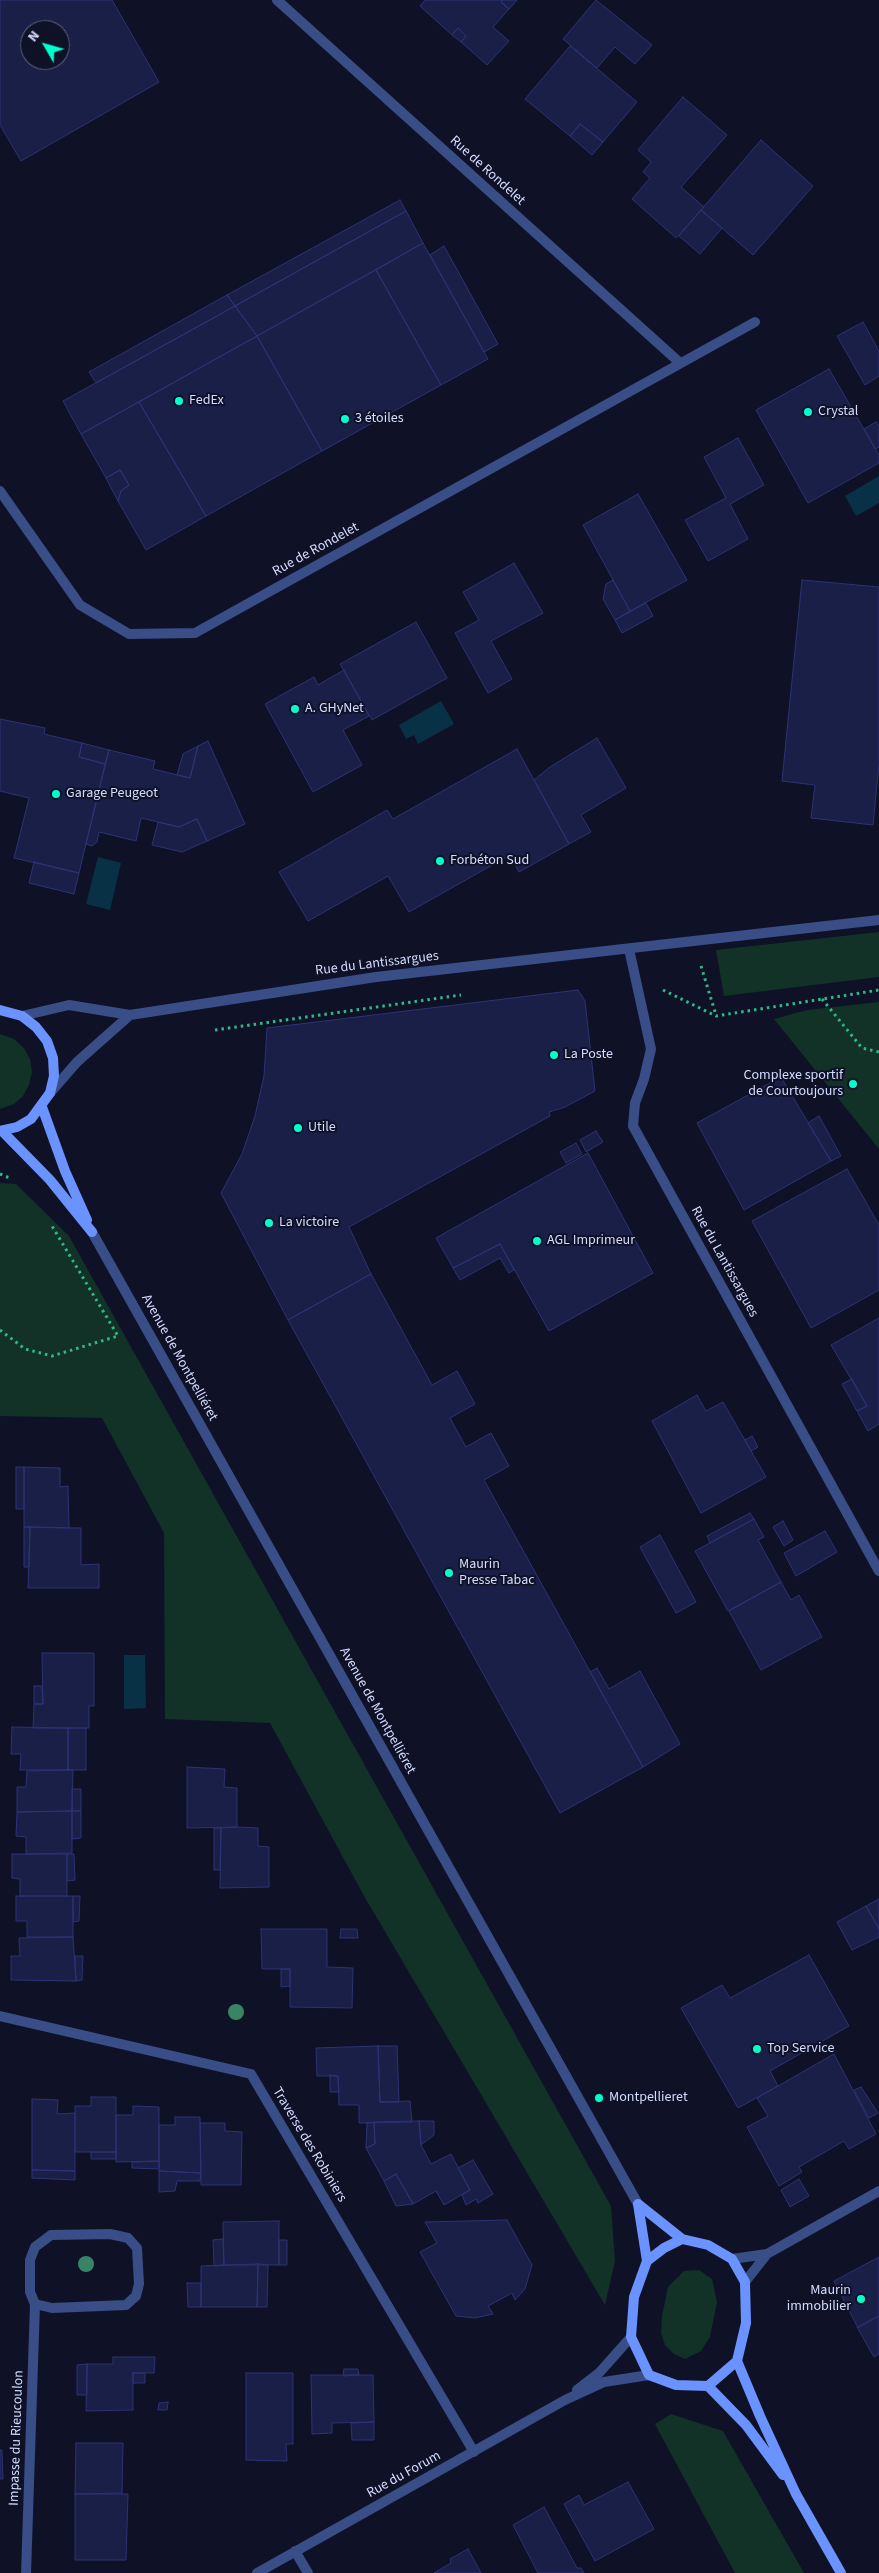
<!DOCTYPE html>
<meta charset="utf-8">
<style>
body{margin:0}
#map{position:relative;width:879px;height:2573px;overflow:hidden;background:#0f1227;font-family:"Source Sans 3",sans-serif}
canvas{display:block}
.north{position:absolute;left:20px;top:20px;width:50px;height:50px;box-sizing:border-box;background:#0f1227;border:1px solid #5e637d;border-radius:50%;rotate:308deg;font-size:14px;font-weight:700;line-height:20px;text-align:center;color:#d4dcff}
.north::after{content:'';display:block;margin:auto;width:18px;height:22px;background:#00ffce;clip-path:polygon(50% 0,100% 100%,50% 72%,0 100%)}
</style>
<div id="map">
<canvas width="879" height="2573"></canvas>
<div class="north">N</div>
</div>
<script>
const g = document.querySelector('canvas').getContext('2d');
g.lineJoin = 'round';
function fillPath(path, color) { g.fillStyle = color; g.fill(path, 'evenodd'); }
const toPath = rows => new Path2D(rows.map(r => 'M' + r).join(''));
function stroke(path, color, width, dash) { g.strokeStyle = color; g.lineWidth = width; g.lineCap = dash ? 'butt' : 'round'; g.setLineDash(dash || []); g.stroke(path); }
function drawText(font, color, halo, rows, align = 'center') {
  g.font = font + ' "Source Sans 3",sans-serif'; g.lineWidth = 4; g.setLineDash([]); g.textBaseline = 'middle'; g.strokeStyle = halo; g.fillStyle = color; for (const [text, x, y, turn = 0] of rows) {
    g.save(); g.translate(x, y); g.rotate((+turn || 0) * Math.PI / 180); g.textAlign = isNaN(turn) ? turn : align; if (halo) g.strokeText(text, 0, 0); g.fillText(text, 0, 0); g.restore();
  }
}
fillPath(toPath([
 [879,932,879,977,724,996,716,950],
 [879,1002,879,1149,774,1019,807,1010],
 [0,1034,14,1039,24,1048,30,1059,32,1072,29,1085,23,1096,14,1104,0,1109],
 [0,1183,16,1184,69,1236,611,2206,615,2261,605,2305,364,1896,270,1723,165,1719,164,1533,102,1418,0,1416],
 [699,2270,712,2279,717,2302,710,2337,701,2351,685,2359,674,2354,665,2345,661,2333,662,2316,668,2287,684,2271],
 [671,2414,723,2431,804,2573,735,2573,655,2424]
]), '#123127');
fillPath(toPath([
 [879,476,879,503,856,516,845,496],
 [441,701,454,724,418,744,414,735,406,739,399,725],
 [98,857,121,863,110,910,86,904],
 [124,1655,145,1655,146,1708,124,1709]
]), '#093145');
const building = toPath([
 [0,0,112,0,159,82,21,161,0,125,0,0],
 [30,30,60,30,60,60,30,60,30,30],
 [425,0,503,0,501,2,509,9,493,27,509,41,487,65,461,42,466,36,458,28,452,35,420,6,425,0],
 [503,0,517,0,509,9,501,2,503,0],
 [596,0,652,45,635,64,615,47,597,68,563,39,596,0],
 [458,28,466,36,461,42,452,35,458,28],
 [570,46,637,102,603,142,580,124,570,136,525,99,570,46],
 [683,97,727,135,681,187,704,207,676,238,632,199,650,178,643,172,651,162,638,150,683,97],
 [580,124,603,142,592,155,570,136,580,124],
 [761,140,813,186,753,255,701,210,761,140],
 [400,200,406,211,235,306,227,295,400,200],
 [701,210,722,228,700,254,679,236,701,210],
 [406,211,423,243,257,336,235,306,406,211],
 [423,243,488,359,441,385,376,270,423,243],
 [444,246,498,344,484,352,430,255,444,246],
 [376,270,441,385,322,451,257,336,376,270],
 [227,295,235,306,96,383,89,372,227,295],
 [235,306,257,336,81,434,63,401,235,306],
 [863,322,879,351,879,376,865,385,837,336,863,322],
 [257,336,322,451,206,516,139,402,257,336],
 [829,369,879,455,879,463,808,503,756,410,829,369],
 [139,402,206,516,146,550,118,501,121,491,129,485,120,470,106,478,81,434,139,402],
 [876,422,879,426,879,447,875,449,864,429,876,422],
 [738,438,764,485,730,504,748,539,708,561,685,520,726,498,704,457,738,438],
 [120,470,129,485,121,491,118,501,106,478,120,470],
 [638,494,687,580,630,611,583,525,638,494],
 [514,563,543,613,491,641,512,679,488,693,455,633,479,620,463,592,514,563],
 [613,580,630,611,615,620,603,599,606,584,613,580],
 [802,580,879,587,879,763,873,825,811,818,815,785,782,781,802,580],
 [646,603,653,616,622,633,615,620,646,603],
 [416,622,447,678,372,720,340,664,416,622],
 [344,670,369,716,343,730,362,765,313,792,265,704,314,677,318,685,344,670],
 [0,719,45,728,44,734,82,743,79,757,105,764,79,873,14,858,29,798,0,791,0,719],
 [597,738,626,788,581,815,591,832,569,844,534,780,550,767,597,738],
 [208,741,245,824,207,841,197,819,179,827,141,818,136,841,99,832,97,842,92,846,86,844,109,750,155,761,153,769,190,778,198,746,208,741],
 [82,743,109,750,105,764,79,757,82,743],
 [198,746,190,778,177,775,183,754,198,746],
 [517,749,569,844,519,872,510,855,409,912,388,876,308,921,279,872,387,810,393,819,517,749],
 [197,819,207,841,182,852,152,845,158,822,179,827,197,819],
 [34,862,79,873,74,894,29,883,34,862],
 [578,990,585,1001,595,1091,565,1107,549,1112,550,1116,349,1227,371,1274,288,1320,221,1193,242,1154,255,1116,264,1076,267,1028,578,990],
 [781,1077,831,1161,744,1210,697,1123,781,1077],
 [819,1116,841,1156,831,1161,808,1123,819,1116],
 [596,1131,603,1142,586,1152,580,1140,596,1131],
 [576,1143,582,1154,566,1163,560,1152,576,1143],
 [588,1153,653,1273,549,1331,500,1244,453,1268,436,1238,588,1153],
 [847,1169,879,1225,879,1290,811,1328,752,1221,847,1169],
 [500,1244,514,1270,509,1273,500,1258,460,1280,453,1268,500,1244],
 [371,1274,432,1385,457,1371,475,1404,450,1418,466,1447,491,1433,509,1466,484,1480,643,1767,560,1813,288,1320,371,1274],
 [879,1318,879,1424,868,1431,857,1411,867,1406,831,1345,879,1318],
 [852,1379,867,1406,857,1411,842,1384,852,1379],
 [697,1395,706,1411,723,1402,766,1477,701,1513,652,1421,697,1395],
 [752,1436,758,1447,751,1451,745,1440,752,1436],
 [16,1467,24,1467,24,1509,16,1509,16,1467],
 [24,1467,60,1468,60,1487,68,1486,69,1528,24,1527,24,1467],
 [750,1513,754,1519,710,1543,707,1536,750,1513],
 [754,1519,764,1537,758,1540,781,1582,728,1611,695,1551,754,1519],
 [783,1521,793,1540,784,1546,773,1527,783,1521],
 [24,1527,30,1527,29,1567,24,1567,24,1527],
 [30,1527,81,1528,81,1565,99,1564,99,1588,28,1588,30,1527],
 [825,1531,837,1552,796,1576,784,1553,825,1531],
 [660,1535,696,1602,676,1613,640,1547,660,1535],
 [781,1582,791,1600,799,1595,822,1637,761,1670,729,1611,781,1582],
 [42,1653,94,1653,94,1706,89,1706,89,1728,33,1728,34,1704,43,1704,42,1653],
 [597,1668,609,1689,640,1671,680,1744,643,1767,590,1672,597,1668],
 [34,1686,42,1686,43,1704,34,1704,34,1686],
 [12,1727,68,1728,68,1770,20,1770,21,1754,11,1754,12,1727],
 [68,1728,86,1728,86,1770,68,1770,68,1728],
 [187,1767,225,1769,224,1787,237,1788,237,1827,187,1828,187,1767],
 [68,1770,73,1770,72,1811,17,1812,17,1787,26,1787,27,1771,68,1770],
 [72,1789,81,1789,81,1811,72,1811,72,1789],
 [72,1811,81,1811,81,1838,72,1839,72,1811],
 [72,1811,72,1853,26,1854,26,1837,16,1836,17,1812,72,1811],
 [237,1827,258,1828,258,1846,269,1847,269,1887,220,1888,221,1828,237,1827],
 [214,1828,221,1828,220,1870,214,1870,214,1828],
 [12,1854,67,1854,67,1896,20,1896,20,1879,12,1878,12,1854],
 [67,1854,74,1854,75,1880,67,1881,67,1854],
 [16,1896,73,1896,73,1937,27,1937,27,1921,16,1921,16,1896],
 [73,1896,80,1896,79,1921,73,1922,73,1896],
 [879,1899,879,1929,866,1906,879,1899],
 [866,1906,879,1929,879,1937,852,1950,837,1922,866,1906],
 [261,1929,327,1929,327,1967,353,1968,352,2008,290,2007,290,1969,262,1969,261,1929],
 [341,1929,357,1929,358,1938,340,1938,341,1929],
 [73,1937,76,1981,11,1980,11,1956,20,1956,19,1938,73,1937],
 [809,1955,849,2026,770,2071,778,2086,738,2108,681,2008,722,1985,730,1998,809,1955],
 [75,1956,83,1956,82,1980,76,1981,75,1956],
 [281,1969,290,1969,290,1986,281,1987,281,1969],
 [378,2046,397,2046,399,2102,380,2102,378,2046],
 [378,2046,380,2102,410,2101,412,2122,359,2123,359,2105,339,2105,338,2076,317,2076,316,2048,378,2046],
 [834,2054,876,2134,849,2149,844,2141,799,2167,802,2172,779,2186,747,2127,768,2116,757,2098,834,2054],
 [330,2075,338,2076,339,2092,330,2092,330,2075],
 [861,2087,878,2113,869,2118,854,2090,861,2087],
 [91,2097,116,2097,116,2152,75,2152,75,2106,91,2106,91,2097],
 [32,2099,58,2100,57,2114,75,2113,75,2171,32,2170,32,2099],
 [133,2106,159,2107,159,2161,116,2162,116,2115,133,2115,133,2106],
 [175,2117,200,2117,201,2173,159,2171,159,2125,175,2125,175,2117],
 [419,2121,434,2121,434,2135,421,2145,419,2121],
 [419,2121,421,2145,431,2164,451,2154,470,2190,444,2205,436,2191,413,2204,396,2174,384,2181,366,2148,375,2144,374,2122,419,2121],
 [374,2122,375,2144,366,2148,367,2123,374,2122],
 [200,2123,225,2123,225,2131,242,2132,241,2185,201,2185,200,2123],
 [91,2152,116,2152,116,2159,91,2159,91,2152],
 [473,2160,493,2194,478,2203,476,2199,466,2205,462,2195,470,2190,458,2168,473,2160],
 [159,2161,159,2169,132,2168,132,2162,159,2161],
 [32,2170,75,2171,75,2180,32,2178,32,2170],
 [159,2171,201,2173,200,2181,177,2181,175,2191,159,2192,159,2171],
 [396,2174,413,2204,396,2206,384,2181,396,2174],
 [799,2179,809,2196,790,2207,781,2190,799,2179],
 [507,2220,532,2265,525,2289,515,2300,512,2293,488,2306,493,2314,475,2318,456,2316,420,2252,437,2243,425,2222,507,2220],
 [279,2221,279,2265,224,2265,223,2222,279,2221],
 [223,2239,224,2265,214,2266,213,2240,223,2239],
 [279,2240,287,2240,287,2265,279,2265,279,2240],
 [879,2257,879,2316,858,2328,834,2281,879,2257],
 [258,2264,268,2265,267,2307,257,2307,258,2264],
 [258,2264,257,2307,201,2307,201,2266,258,2264],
 [187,2283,201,2283,201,2307,188,2307,187,2283],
 [879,2316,879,2354,874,2357,857,2327,879,2316],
 [113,2357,155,2357,154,2373,133,2373,133,2410,86,2411,87,2364,113,2364,113,2357],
 [87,2364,87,2395,77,2395,77,2365,87,2364],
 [344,2369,358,2369,359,2375,343,2376,344,2369],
 [133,2373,145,2373,145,2383,133,2383,133,2373],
 [246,2373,293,2373,293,2444,286,2444,287,2461,246,2460,246,2373],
 [311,2375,373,2375,374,2422,332,2423,332,2433,312,2434,311,2375],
 [168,2402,167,2410,158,2410,159,2403,168,2402],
 [374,2422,374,2440,352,2440,351,2423,374,2422],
 [76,2443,123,2443,122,2493,75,2494,76,2443],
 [0,2450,2,2450,3,2479,0,2479,0,2450],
 [628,2482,654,2529,595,2561,564,2504,579,2495,584,2505,628,2482],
 [75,2494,128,2494,126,2560,75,2560,75,2494],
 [544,2507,577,2568,581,2568,584,2573,538,2573,513,2525,544,2507],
 [468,2549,481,2573,434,2573,451,2563,450,2559,468,2549]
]);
fillPath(building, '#1a1f48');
stroke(building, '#2c3374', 1);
stroke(toPath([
 [701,966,716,1015],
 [663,990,716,1016,879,990],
 [822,999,862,1048,879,1052],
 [215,1030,461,995],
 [0,1174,12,1179],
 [0,1330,25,1349,52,1356,118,1336,52,1226]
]), '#2dba89', 3, [2.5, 4]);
stroke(toPath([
 [277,0,679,362],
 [0,491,80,605,129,634,195,633,755,322],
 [629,949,651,1049,644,1079,635,1103,633,1126,879,1571],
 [22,1016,69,1005,130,1015,376,977,879,920],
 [50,1093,77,1062,130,1015],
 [92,1232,638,2204],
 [0,2016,251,2074,474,2452],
 [732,2259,767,2254,879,2191],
 [745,2282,767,2254],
 [577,2390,599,2373,631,2337],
 [295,2551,308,2573],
 [26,2573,35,2304,30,2292,30,2260,35,2247,51,2235,110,2234,128,2238,137,2248,139,2284,136,2296,126,2305,52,2308,35,2304],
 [257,2573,565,2400,604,2382,649,2375]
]), '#394d86', 10);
stroke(toPath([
 [0,1010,22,1016,36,1027,47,1041,53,1058,54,1076,50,1093,31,1119,17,1127,0,1131],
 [42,1107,65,1171,87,1220],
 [2,1131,50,1180,92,1232],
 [638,2204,647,2261],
 [638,2204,682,2239],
 [682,2239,708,2245,732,2259,745,2282,746,2323,737,2361,708,2386,676,2385,649,2375,631,2337,634,2297,647,2261,664,2248,682,2239],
 [737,2361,760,2416,796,2494,841,2573],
 [708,2386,746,2425,783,2475]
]), '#6b93ff', 10);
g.fillStyle = '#3a8466';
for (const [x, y] of [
 [236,2012],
 [86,2264]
]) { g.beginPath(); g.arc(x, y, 8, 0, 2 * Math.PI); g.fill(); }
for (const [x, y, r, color] of [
 [179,401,5,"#00ffce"],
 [808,412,5,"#00ffce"],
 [345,419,5,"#00ffce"],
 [295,709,5,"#00ffce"],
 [56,794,5,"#00ffce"],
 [440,861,5,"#00ffce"],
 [554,1055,5,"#00ffce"],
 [853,1084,5,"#00ffce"],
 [298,1128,5,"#00ffce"],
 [269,1223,5,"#00ffce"],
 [537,1241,5,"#00ffce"],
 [449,1573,5,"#00ffce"],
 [757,2049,5,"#00ffce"],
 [599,2098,5,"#00ffce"],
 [861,2299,5,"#00ffce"]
]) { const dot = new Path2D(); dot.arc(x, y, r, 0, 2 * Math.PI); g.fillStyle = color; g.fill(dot); stroke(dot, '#0f1227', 2); }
drawText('14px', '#d4dcff', '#0f1227', [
 ["Rue de Rondelet",487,171,42],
 ["Rue de Rondelet",316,550,-29],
 ["Rue du Lantissargues",377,964,-7],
 ["Rue du Lantissargues",724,1262,61],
 ["Avenue de Montpelliéret",179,1358,61],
 ["Avenue de Montpelliéret",377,1711,61],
 ["Traverse des Robiniers",309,2145,59],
 ["Impasse du Rieucoulon",17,2438,-88],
 ["Rue du Forum",404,2475,-29]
]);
drawText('14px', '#d4dcff', '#0f1227', [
 ["FedEx",189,401],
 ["Crystal",818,412],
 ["3 étoiles",355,419],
 ["A. GHyNet",305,709],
 ["Garage Peugeot",66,794],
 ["Forbéton Sud",450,861],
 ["La Poste",564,1055],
 ["Complexe sportif",843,1076,"right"],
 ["de Courtoujours",843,1092,"right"],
 ["Utile",308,1128],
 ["La victoire",279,1223],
 ["AGL Imprimeur",547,1241],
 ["Maurin",459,1565],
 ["Presse Tabac",459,1581],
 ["Top Service",767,2049],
 ["Montpellieret",609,2098],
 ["Maurin",851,2291,"right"],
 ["immobilier",851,2307,"right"]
], 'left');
</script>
